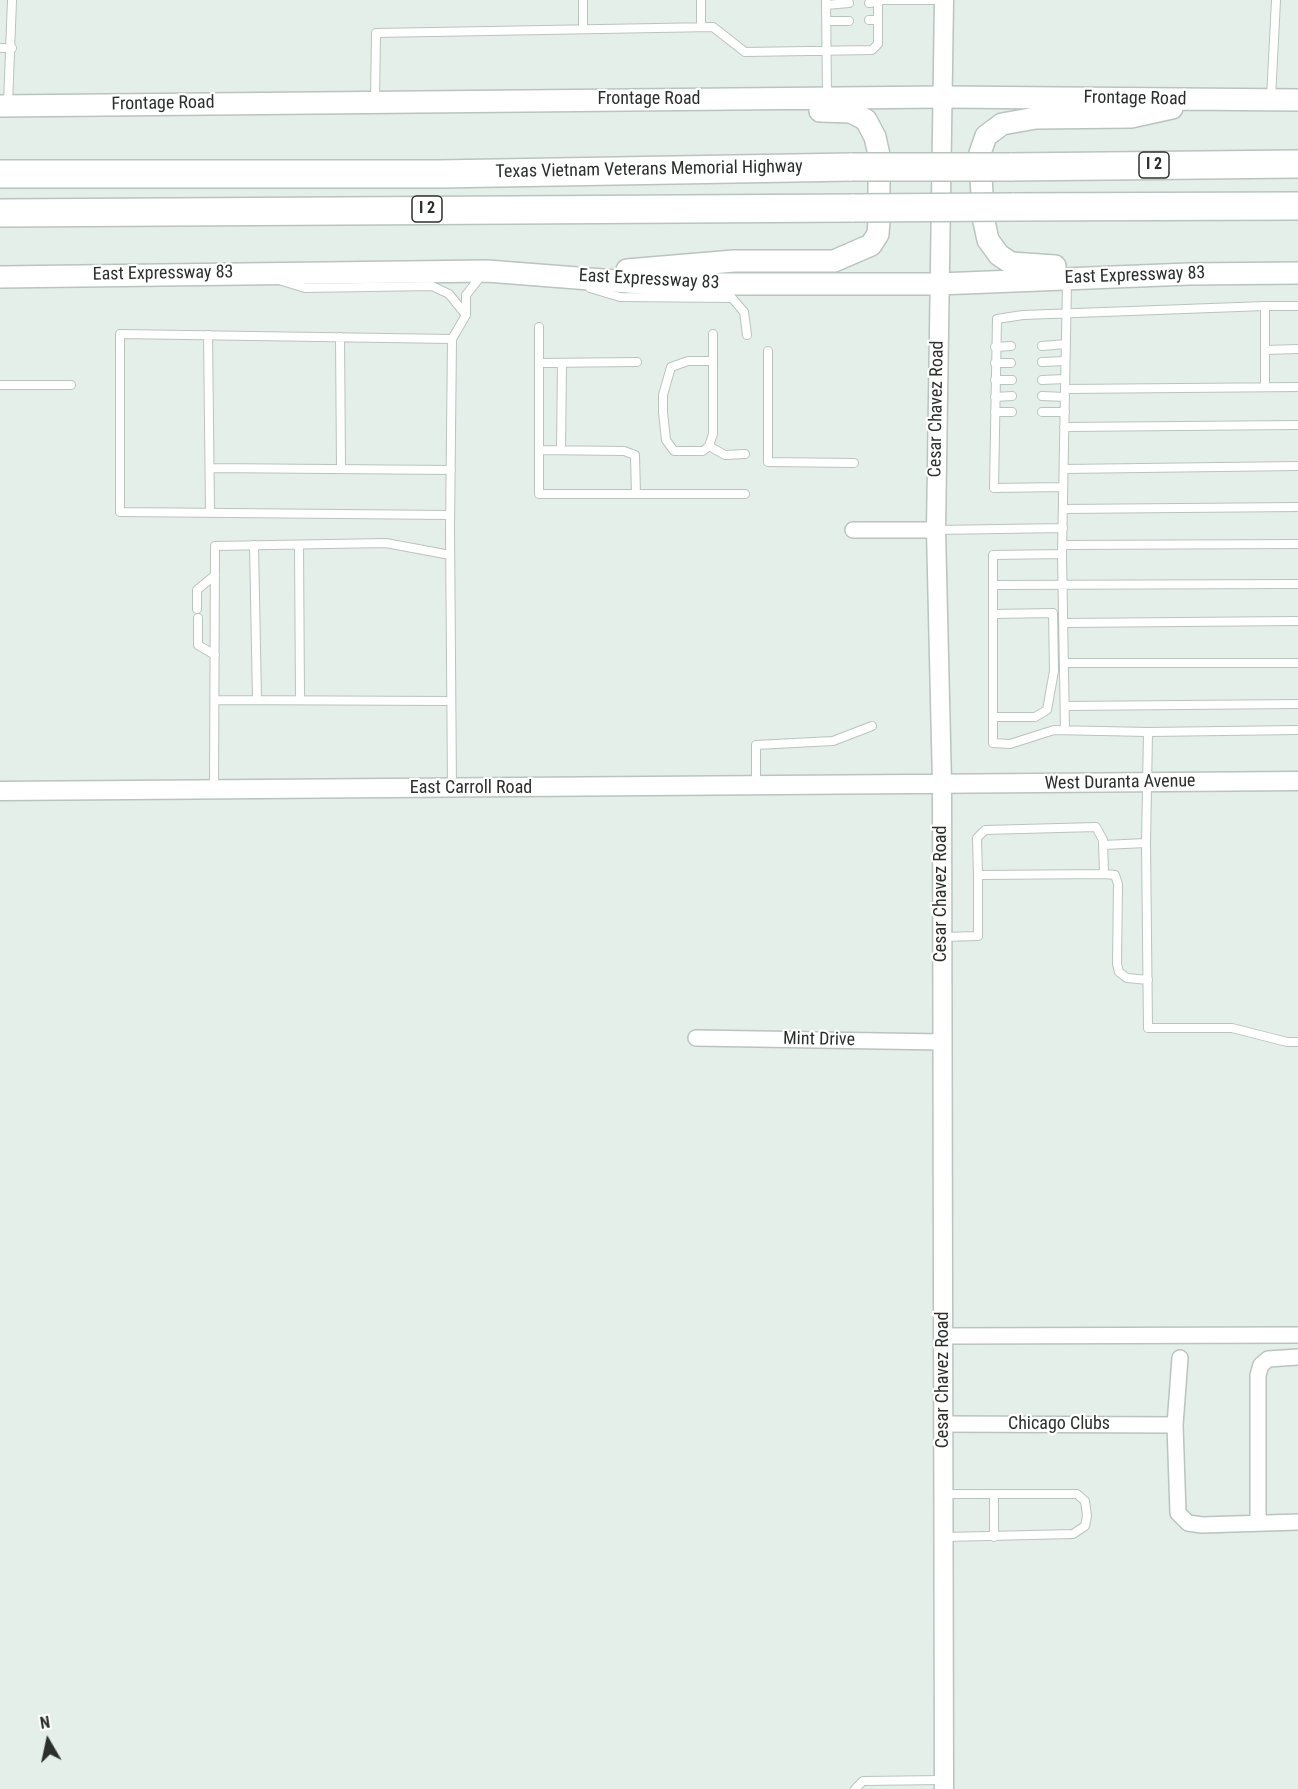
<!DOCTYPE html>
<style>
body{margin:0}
#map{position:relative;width:1298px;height:1789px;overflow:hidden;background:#e4efe9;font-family:"Roboto Condensed",sans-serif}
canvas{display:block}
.north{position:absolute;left:18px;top:1711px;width:60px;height:60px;-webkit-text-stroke:4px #fff;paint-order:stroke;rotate:351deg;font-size:16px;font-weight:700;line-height:24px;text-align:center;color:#2c302d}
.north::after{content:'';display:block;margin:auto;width:21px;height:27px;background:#2c302d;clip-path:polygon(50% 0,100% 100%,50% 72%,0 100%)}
</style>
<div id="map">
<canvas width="1298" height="1789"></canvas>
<div class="north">N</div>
</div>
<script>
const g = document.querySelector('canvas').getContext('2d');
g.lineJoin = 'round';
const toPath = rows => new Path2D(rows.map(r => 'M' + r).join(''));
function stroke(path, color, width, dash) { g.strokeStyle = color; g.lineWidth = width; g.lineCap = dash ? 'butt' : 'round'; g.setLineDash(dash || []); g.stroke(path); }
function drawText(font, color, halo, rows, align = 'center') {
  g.font = font + ' "Roboto Condensed",sans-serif'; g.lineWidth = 4.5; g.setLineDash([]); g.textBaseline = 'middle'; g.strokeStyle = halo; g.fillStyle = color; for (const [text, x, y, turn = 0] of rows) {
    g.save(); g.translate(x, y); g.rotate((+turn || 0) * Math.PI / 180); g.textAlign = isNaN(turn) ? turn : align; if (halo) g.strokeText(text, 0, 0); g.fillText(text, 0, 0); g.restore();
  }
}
const service = toPath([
 [583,0,583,29],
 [701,0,701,27],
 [826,0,827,97],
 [878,0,944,0],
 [826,5,849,3],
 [869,20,878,20],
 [827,21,849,21],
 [0,48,12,48],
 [1271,99,1276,0],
 [375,100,376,33,713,27,745,52,872,50,878,44,878,2,869,3],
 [8,104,12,0],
 [282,281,305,288,432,286,449,294,466,315],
 [590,288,620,297,732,298,744,312,747,335],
 [1298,306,1265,306,1265,350,1298,349],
 [539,327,539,494,745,494],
 [713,334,713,434,709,446,703,451,674,451,666,440,663,412,663,395,671,367,688,361,713,361],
 [208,335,210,512],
 [340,337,341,467],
 [1042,346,1066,344],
 [995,347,1011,346],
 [768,351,768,462,854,463],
 [1042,362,1065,361],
 [539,363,637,362],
 [995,363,1011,363],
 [995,380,1012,380],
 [1042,380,1065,379],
 [0,385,71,385],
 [1265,387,1265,350],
 [1065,389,1298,387],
 [1042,396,1065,397],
 [995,397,1012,396],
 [995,412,1012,412],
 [1042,412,1065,412],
 [1064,427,1298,425],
 [709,446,725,455,745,454],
 [539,450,624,451,635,455,636,494],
 [561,450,562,363],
 [210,468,451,470],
 [1064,469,1298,466],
 [1063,487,994,488,997,319,1023,315,1265,306],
 [1063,509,1298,507],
 [450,515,120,512,120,334,452,339],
 [936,530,1063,528],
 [254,545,257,700],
 [299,545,300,700],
 [1063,545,1298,544],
 [1062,554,993,555,993,743,1010,744,1054,730,1148,732],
 [993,585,1298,584],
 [197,609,197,590,215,575],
 [993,614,1053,613,1054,671,1047,710,1035,717,993,717],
 [198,618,198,645,215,655],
 [1065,623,1298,621],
 [1065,663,1298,663],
 [215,700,451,701],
 [1065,706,1298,704],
 [1065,730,1062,554,1067,282],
 [1298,730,1148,732,1146,843,1148,1028,1232,1028,1287,1042,1298,1042],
 [756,786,756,745,833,741,872,726],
 [452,788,450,529,452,339,466,315,466,295,481,276],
 [214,789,215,546,386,543,450,555],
 [1103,845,1146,843],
 [1104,874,1115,875,1118,884,1117,964,1119,972,1127,978,1148,980],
 [942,937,978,936,978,875,977,838,985,830,1096,827,1103,840,1104,874,978,875],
 [943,1494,1077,1494,1085,1501,1087,1516,1085,1526,1073,1534,945,1537],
 [994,1494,994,1537],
 [855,1789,863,1781,943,1780]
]);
const minor = toPath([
 [853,530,936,530],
 [696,1038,942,1042],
 [943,1336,1298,1335],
 [1180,1358,1175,1425,1178,1513,1188,1523,1202,1525,1298,1522],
 [943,1424,1175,1425],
 [1258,1523,1258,1375,1261,1365,1268,1359,1298,1357]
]);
const tertiary = toPath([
 [944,0,936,530,942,784,944,1789],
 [0,791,1298,781]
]);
const secondary = toPath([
 [0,106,943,97,1298,100],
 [1055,266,1011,263,999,255,988,240,983,217,980,153,986,136,1002,124,1036,118,1131,117,1172,108],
 [627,270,734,261,834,261,871,245,878,234,879,221,879,155,875,137,866,120,851,112,820,111],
 [0,277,487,271,654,284,939,284,1189,274,1298,273]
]);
const motorway = toPath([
 [1010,167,1298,164],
 [0,174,439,174,852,167],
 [1012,207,1298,206],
 [0,213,854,208]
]);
stroke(service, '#bac4bf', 10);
stroke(minor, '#bac4bf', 18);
stroke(tertiary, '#bac4bf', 21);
stroke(secondary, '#bac4bf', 24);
stroke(motorway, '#bac4bf', 30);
stroke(service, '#fff', 8);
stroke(minor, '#fff', 15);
stroke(tertiary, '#fff', 18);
stroke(secondary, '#fff', 21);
stroke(motorway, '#fff', 27);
const motorwayBridge = toPath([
 [852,167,1010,167],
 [854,208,1012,207]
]);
stroke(motorwayBridge, '#bac4bf', 30, []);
stroke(motorwayBridge, '#fff', 27);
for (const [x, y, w] of [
 [1154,165,30],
 [427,209,30]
]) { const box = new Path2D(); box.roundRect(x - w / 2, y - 13, w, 26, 4.5); g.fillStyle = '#fff'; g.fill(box); stroke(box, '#2c302d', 1.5); }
drawText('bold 16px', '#2c302d', null, [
 ["I 2",1154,165],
 ["I 2",427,209]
]);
drawText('18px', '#2c302d', '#fff', [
 ["Frontage Road",649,99],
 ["Frontage Road",1135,99,1],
 ["Frontage Road",163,104,-1],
 ["Texas Vietnam Veterans Memorial Highway",649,170,-1],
 ["East Expressway 83",163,274,-1],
 ["East Expressway 83",1135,276,-2],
 ["East Expressway 83",649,280,3],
 ["Cesar Chavez Road",937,409,-89],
 ["West Duranta Avenue",1120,783,-1],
 ["East Carroll Road",471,788],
 ["Cesar Chavez Road",941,894,-90],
 ["Mint Drive",819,1040,1],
 ["Cesar Chavez Road",943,1380,-90],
 ["Chicago Clubs",1059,1424]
]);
</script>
